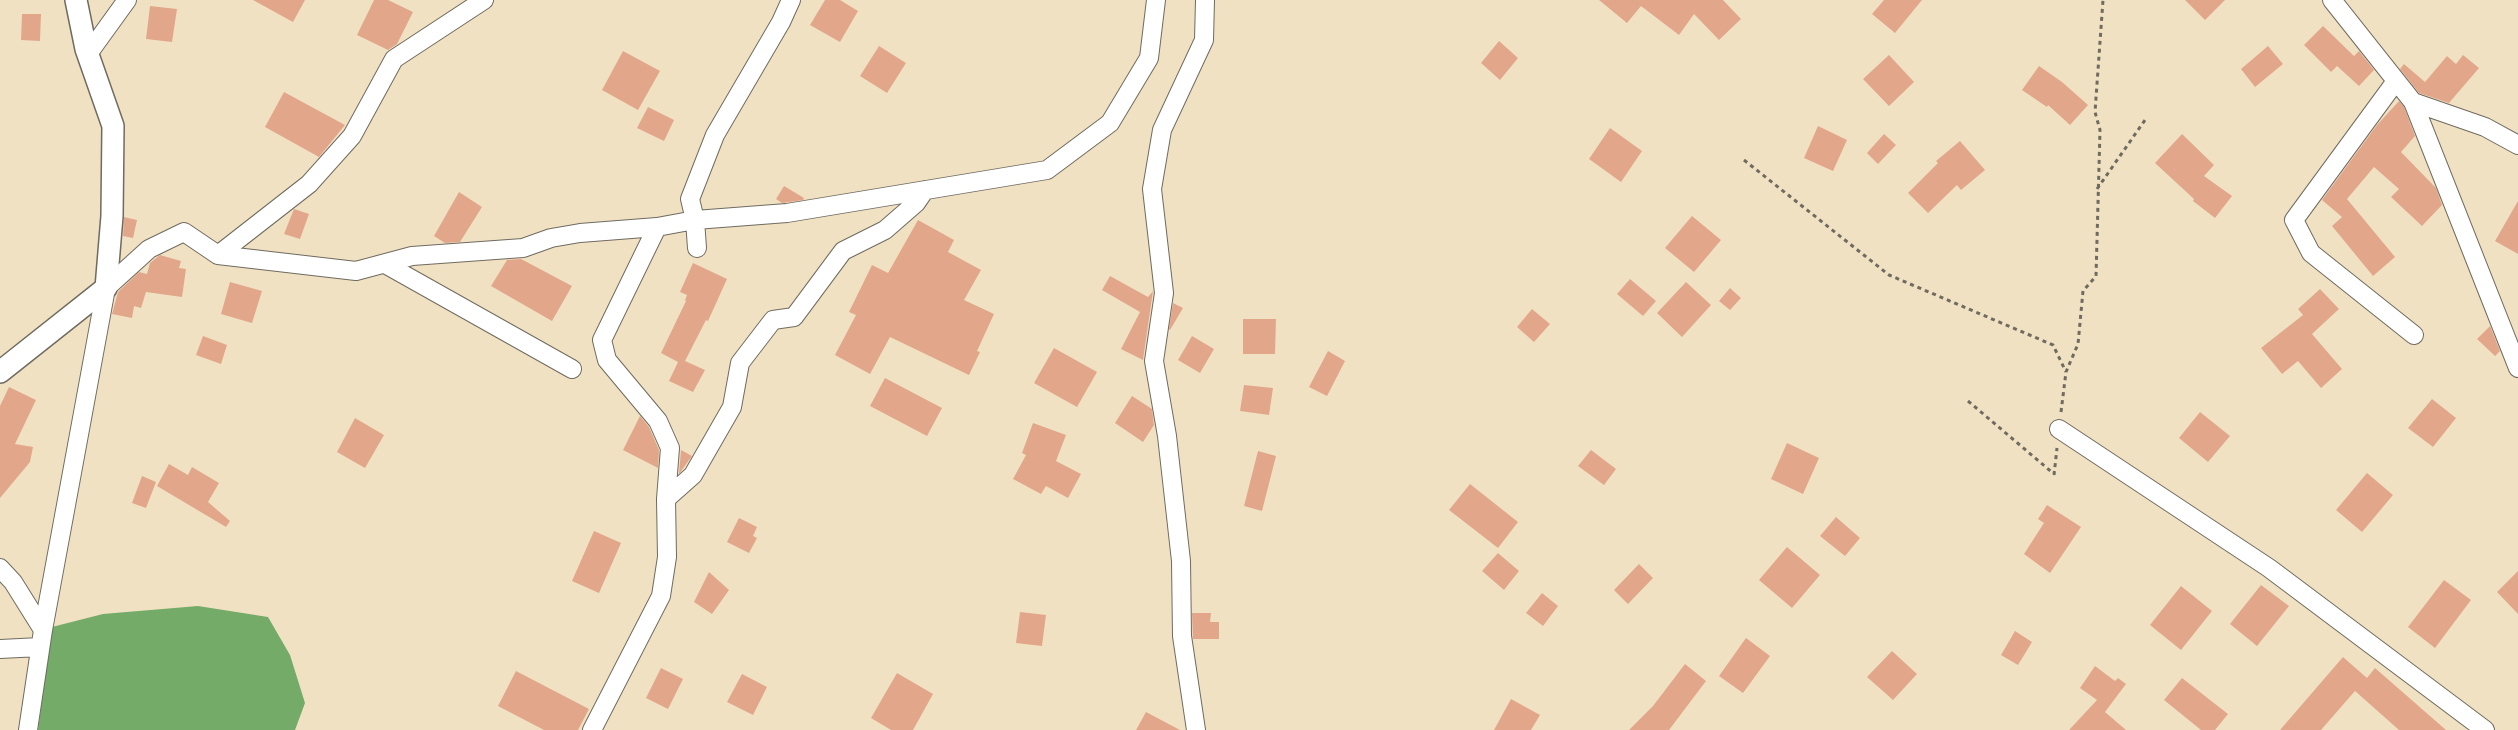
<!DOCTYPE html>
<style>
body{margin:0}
canvas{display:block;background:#f0e1c2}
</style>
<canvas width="2518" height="730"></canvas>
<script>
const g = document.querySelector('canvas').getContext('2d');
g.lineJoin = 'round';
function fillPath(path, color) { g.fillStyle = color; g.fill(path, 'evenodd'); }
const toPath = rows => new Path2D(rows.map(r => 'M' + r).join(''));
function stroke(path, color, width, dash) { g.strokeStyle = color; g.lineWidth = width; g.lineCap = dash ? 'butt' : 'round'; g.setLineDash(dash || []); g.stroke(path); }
fillPath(toPath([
 [198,606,268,617,290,655,305,703,295,730,38,730,52,627,103,614]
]), '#74ab68');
fillPath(toPath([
 [253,0,305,0,293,22],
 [374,0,388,0,413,12,397,44,388,50,357,35],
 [825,0,840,0,858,11,840,42,810,25],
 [1599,0,1723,0,1741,19,1719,40,1694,14,1679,35,1641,6,1627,23],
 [1884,0,1922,0,1895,33,1872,14],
 [2185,0,2225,0,2205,20],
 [150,6,177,9,172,42,146,39],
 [22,14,41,14,40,41,21,40],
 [2323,26,2354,56,2359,51,2374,70,2359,86,2337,66,2331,72,2304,45],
 [1499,41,1518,58,1500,80,1481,63],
 [879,46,906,63,887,93,860,76],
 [2268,46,2283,64,2255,87,2241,69],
 [623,51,660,71,638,110,602,90],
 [1889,55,1914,82,1889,106,1863,79],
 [2463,55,2479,68,2449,103,2419,93,2400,69,2404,64,2425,82,2447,56,2456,64],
 [2039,66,2062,82,2088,105,2070,125,2048,105,2047,107,2022,90],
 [284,92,345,125,319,157,265,127],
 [2399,101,2404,107,2415,136,2401,152,2436,188,2442,205,2422,226,2391,197,2399,189,2374,167,2347,199,2395,257,2373,276,2332,226,2342,217,2322,200,2377,125],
 [648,107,674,120,664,141,637,128],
 [1818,126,1847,140,1833,171,1804,158],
 [1610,128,1642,151,1621,182,1589,159],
 [1884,134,1896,145,1878,164,1867,153],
 [2182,134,2214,165,2204,176,2232,196,2215,218,2193,201,2194,199,2155,163],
 [1960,141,1985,170,1961,190,1957,185,1928,213,1908,193,1938,163,1936,161],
 [784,186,804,198,803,200,782,203,776,199],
 [459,192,482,207,460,242,445,243,434,236],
 [2518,201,2518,254,2495,241],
 [294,209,309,214,300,239,284,234],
 [1692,216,1721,240,1694,272,1665,248],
 [124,217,137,220,133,238,123,236],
 [918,220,954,240,948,252,981,270,964,300,994,314,977,351,980,352,969,375,890,337,870,374,835,355,856,315,849,312,872,265,888,273],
 [160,255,181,261,179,268,186,269,182,297,146,292,141,308,134,306,132,318,112,314,118,292,139,272,147,274,150,263],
 [521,259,572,286,552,321,491,286,507,260],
 [693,263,727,279,708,321,706,320,685,361,705,370,693,392,669,381,678,362,661,353,686,301,685,300,687,295,680,292],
 [1110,276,1148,297,1153,291,1143,360,1121,349,1140,312,1102,290],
 [1630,279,1656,301,1643,316,1617,294],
 [230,282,262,291,252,323,221,314],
 [1686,282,1711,305,1682,337,1657,313],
 [1730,288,1741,298,1730,310,1719,301],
 [2320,289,2339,309,2312,334,2342,369,2321,388,2298,361,2282,374,2261,348,2303,315,2298,309],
 [1173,303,1183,308,1170,330,1169,329],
 [1532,309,1550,324,1534,342,1517,327],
 [1243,319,1276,319,1275,354,1243,354],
 [2490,326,2500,351,2495,356,2477,339],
 [203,336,227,345,221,364,196,355],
 [1192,336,1214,349,1200,373,1178,360],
 [1054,348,1097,372,1077,407,1034,383],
 [1328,351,1345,361,1327,396,1309,387],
 [885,378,942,408,927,436,870,406],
 [1244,385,1273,388,1269,415,1240,411],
 [9,387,36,400,15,444,33,447,30,462,0,498,0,406],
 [1132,396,1152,409,1154,425,1143,442,1115,423],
 [2432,399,2456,418,2433,447,2408,428],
 [2200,412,2230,436,2208,462,2179,438],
 [640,416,649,427,659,450,658,468,623,450],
 [355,418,384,435,365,468,337,452],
 [1033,423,1066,435,1056,461,1081,474,1068,498,1046,486,1041,494,1013,479,1026,455,1022,453],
 [1787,443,1819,458,1803,494,1771,479],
 [681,450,692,456,679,474],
 [1591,450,1616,469,1604,485,1578,466],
 [1258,451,1276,456,1262,511,1244,506],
 [169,464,188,475,192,467,219,483,208,502,230,521,226,527,157,486],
 [2367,473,2393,495,2362,532,2336,510],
 [142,476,156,482,146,508,132,503],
 [1470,484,1518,522,1498,548,1449,510],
 [2047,505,2081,527,2050,573,2024,554,2044,523,2038,519],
 [1836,517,1860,538,1845,556,1820,536],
 [739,518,757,527,753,536,757,538,749,553,727,542],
 [594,531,621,543,599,593,572,581],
 [1787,547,1820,575,1792,608,1759,580],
 [1498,553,1519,571,1504,590,1482,571],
 [1639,564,1653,578,1628,604,1614,590],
 [2518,571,2518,614,2497,592],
 [709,572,729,590,712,614,694,602],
 [2444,580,2471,600,2435,648,2408,627],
 [2261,585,2289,606,2257,646,2230,624],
 [2181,586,2212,611,2181,650,2150,625],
 [1542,593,1558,606,1543,626,1526,613],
 [1020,612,1046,615,1042,646,1016,643],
 [1192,613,1211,613,1210,622,1219,622,1219,639,1193,639],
 [2015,631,2032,642,2018,665,2001,655],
 [1746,638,1770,656,1743,693,1719,676],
 [1892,651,1917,674,1893,700,1867,677],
 [2343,657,2367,678,2375,668,2446,730,2399,730,2355,691,2321,730,2280,730],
 [1685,664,1706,681,1669,730,1629,730,1653,706],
 [2095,666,2115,681,2118,678,2126,684,2105,712,2126,730,2069,730,2097,700,2080,688],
 [661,668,683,679,668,709,646,698],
 [516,671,589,709,578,730,544,730,498,706],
 [897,673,933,694,913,730,891,730,871,718],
 [742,674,767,687,753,715,727,702],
 [2182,678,2228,714,2215,730,2201,730,2164,700],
 [1511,699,1540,715,1531,730,1494,730],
 [1146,712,1180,730,1136,730]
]), '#e2a78b');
const minor = toPath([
 [2332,0,2413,102,2518,368],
 [88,54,127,0],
 [2396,81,2294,220,2311,253,2414,335],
 [2413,102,2485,127,2518,145],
 [697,248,695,220,690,199,715,135,781,22,791,0],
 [218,255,309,184,352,136,394,59,484,0],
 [385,264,572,369],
 [2059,429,2269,568,2485,730],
 [666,499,693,475,732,407,740,363,773,320,794,317,843,251,885,230,916,203,925,190],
 [0,568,13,582,43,630],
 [0,649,40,647],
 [28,730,43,630,106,288,149,249,184,232,218,255,356,271,412,256,523,248,551,238,580,233,657,227,695,220,787,213,1047,170,1110,123,1149,58,1156,0],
 [592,730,661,596,667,557,666,499,670,448,658,421,607,360,602,340,657,227],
 [1196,730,1182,636,1181,561,1167,436,1154,361,1164,293,1152,189,1162,130,1204,40,1205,0]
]);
const tertiary = toPath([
 [0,372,106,288,112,216,113,126,86,49,76,0]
]);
stroke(minor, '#706b60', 20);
stroke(tertiary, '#706b60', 24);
stroke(toPath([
 [1744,160,1889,275,2053,345,2066,372],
 [2097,189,2145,120],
 [1968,401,2054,474],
 [2061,412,2066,372,2078,344,2083,291,2096,276,2100,130,2095,112,2103,0],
 [2054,475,2057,448]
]), '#706b60', 3, [4, 4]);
stroke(minor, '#fff', 18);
stroke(tertiary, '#fff', 21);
</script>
